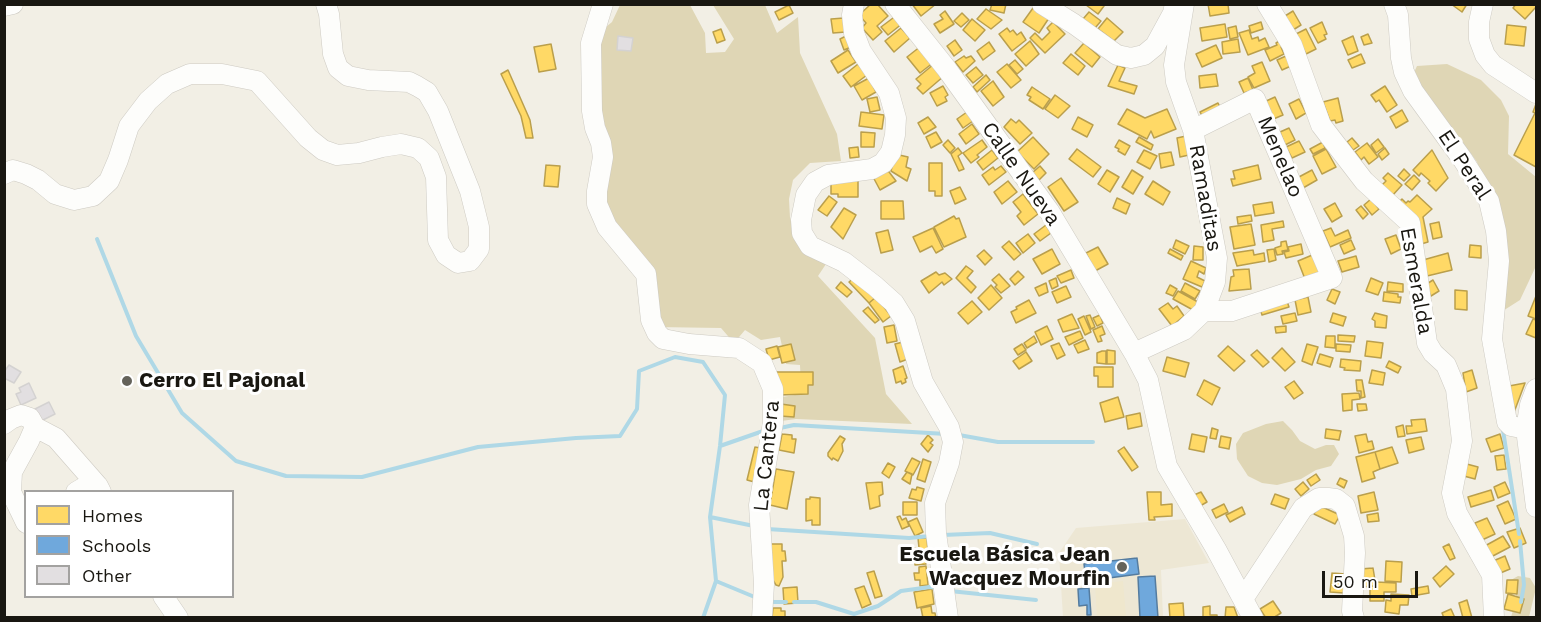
<!DOCTYPE html>
<meta charset="utf-8">
<style>
body{margin:0}
#map{position:relative;width:1541px;height:622px;overflow:hidden;background:#f2efe5;font-family:"Work Sans",sans-serif}
canvas{display:block}
.frame{position:absolute;inset:0;border:6px solid #191711;pointer-events:none}
.legend{position:absolute;left:24px;top:490px;width:210px;height:108px;box-sizing:border-box;background:#fff;border:2px solid #a3a2a0;margin:0;padding:8px 10px;list-style:none;font-size:18px;color:#191711}
.legend li{display:flex;align-items:center;gap:12px;height:30px}
.legend b{width:30px;border:2px solid #a3a2a0}
.scale{position:absolute;left:1322px;top:571px;width:96px;height:27px;box-sizing:border-box;border:3px solid #191711;border-top:0;padding-left:8px;font-size:18px;line-height:21px;white-space:nowrap;color:#191711;-webkit-text-stroke:4px #fff;paint-order:stroke}
</style>
<div id="map">
<canvas width="1541" height="622"></canvas>
<div class="frame"></div>
<ul class="legend">
<li><b style="height:16px;background:#ffd966"></b>Homes</li>
<li><b style="height:16px;background:#6fa8dc"></b>Schools</li>
<li><b style="height:16px;background:#e2dfe1"></b>Other</li>
</ul>
<div class="scale">50 m</div>
</div>
<script>
const g = document.querySelector('canvas').getContext('2d');
g.lineJoin = 'round';
function fillPath(path, color) { g.fillStyle = color; g.fill(path, 'evenodd'); }
const toPath = rows => new Path2D(rows.map(r => 'M' + r).join(''));
function stroke(path, color, width, dash) { g.strokeStyle = color; g.lineWidth = width; g.lineCap = dash ? 'butt' : 'round'; g.setLineDash(dash || []); g.stroke(path); }
function drawText(font, color, halo, rows, align = 'center') {
  g.font = font + ' "Work Sans",sans-serif'; g.lineWidth = 6; g.setLineDash([]); g.textBaseline = 'middle'; g.strokeStyle = halo; g.fillStyle = color; for (const [text, x, y, turn = 0] of rows) {
    g.save(); g.translate(x, y); g.rotate((+turn || 0) * Math.PI / 180); g.textAlign = isNaN(turn) ? turn : align; if (halo) g.strokeText(text, 0, 0); g.fillText(text, 0, 0); g.restore();
  }
}
fillPath(toPath([
 [1185,519,1209,563,1161,570,1163,617,1063,617,1059,553,1076,528]
]), '#ede7d4');
fillPath(toPath([
 [1123,581,1126,617,1097,617,1095,584]
]), '#efe7cd');
fillPath(toPath([
 [620,5,690,5,705,33,706,53,725,52,734,39,713,5,765,5,777,33,798,17,800,53,837,134,841,161,810,163,793,180,789,199,790,218,796,237,828,261,818,276,875,338,886,394,912,424,796,419,781,421,782,397,795,395,795,389,801,386,800,365,786,364,780,337,761,340,745,330,734,343,721,328,656,327,647,299,651,264,600,219,595,36,612,22],
 [1447,64,1481,80,1501,100,1509,116,1508,154,1536,177,1536,266,1520,300,1498,314,1483,185,1477,162,1469,151,1446,130,1410,81,1417,66],
 [1283,421,1292,430,1300,441,1315,449,1326,445,1334,445,1339,454,1331,466,1316,470,1301,479,1277,485,1262,483,1248,476,1237,459,1236,444,1243,433,1266,424],
 [1518,576,1530,578,1536,588,1529,617,1511,617,1516,600,1516,592,1511,585,1511,580]
]), '#dfd6b5');
const homes = toPath([
 [871,4,877,4,888,16,877,26,882,32,873,40,862,28,866,23,859,15,871,4],
 [912,4,936,4,921,16,912,4],
 [992,4,1006,4,1004,13,990,10,992,4],
 [1101,4,1104,6,1098,14,1086,5,1101,4],
 [1208,4,1228,4,1229,13,1210,16,1208,4],
 [1451,4,1467,4,1462,12,1451,4],
 [1516,4,1536,4,1536,7,1525,19,1513,8,1516,4],
 [789,5,793,13,779,20,775,12,789,5],
 [1033,8,1049,18,1039,33,1023,22,1033,8],
 [986,9,1002,20,991,29,977,19,986,9],
 [945,11,954,24,940,33,934,24,943,19,940,15,945,11],
 [1293,11,1301,25,1293,30,1285,16,1293,11],
 [1089,12,1101,21,1095,28,1083,19,1089,12],
 [962,13,969,20,961,27,954,21,962,13],
 [897,15,903,23,888,35,881,27,897,15],
 [844,18,846,32,833,33,831,19,844,18],
 [1107,18,1123,32,1114,41,1098,29,1107,18],
 [972,19,985,30,975,41,963,30,972,19],
 [1053,22,1065,34,1045,53,1030,38,1035,33,1042,40,1050,32,1047,28,1053,22],
 [1261,22,1263,29,1251,33,1249,26,1261,22],
 [1322,22,1327,34,1324,35,1326,39,1318,43,1310,28,1322,22],
 [1225,24,1227,37,1202,41,1200,28,1225,24],
 [1507,25,1526,27,1524,46,1505,44,1507,25],
 [1236,26,1238,37,1230,39,1228,28,1236,26],
 [901,28,910,38,894,52,885,41,901,28],
 [1007,28,1010,32,1013,30,1017,35,1021,32,1026,40,1012,51,999,34,1007,28],
 [721,29,725,40,717,43,713,32,721,29],
 [1306,29,1316,49,1306,54,1296,34,1306,29],
 [1249,30,1252,39,1258,37,1259,41,1265,38,1269,47,1248,55,1239,33,1249,30],
 [1368,34,1372,43,1364,45,1361,37,1368,34],
 [846,36,851,47,844,50,840,39,846,36],
 [1353,36,1358,51,1348,55,1342,41,1353,36],
 [1238,39,1240,52,1223,54,1222,42,1238,39],
 [955,40,962,50,954,56,947,46,955,40],
 [1281,40,1284,45,1281,47,1284,54,1270,61,1265,50,1277,45,1276,43,1281,40],
 [1030,41,1039,54,1026,66,1015,54,1030,41],
 [989,42,995,51,983,60,977,51,989,42],
 [1084,43,1100,57,1092,67,1075,53,1084,43],
 [551,44,556,69,539,72,534,47,551,44],
 [1216,45,1222,58,1202,67,1196,54,1216,45],
 [921,46,934,62,920,73,907,57,921,46],
 [848,50,856,62,838,73,831,61,848,50],
 [1071,54,1085,66,1078,75,1063,63,1071,54],
 [1361,54,1365,63,1352,68,1348,60,1361,54],
 [964,56,966,58,971,56,975,61,963,72,955,62,964,56],
 [1286,56,1291,66,1282,70,1277,60,1286,56],
 [1015,60,1023,69,1017,74,1009,65,1015,60],
 [1262,62,1270,81,1254,88,1248,77,1255,73,1252,66,1262,62],
 [858,64,867,75,851,87,843,76,858,64],
 [934,64,944,76,923,94,917,88,921,84,916,79,934,64],
 [1007,64,1021,80,1011,88,997,72,1007,64],
 [1118,65,1125,68,1119,81,1137,86,1134,94,1108,86,1118,65],
 [976,67,983,75,973,83,966,75,976,67],
 [508,70,530,120,533,138,526,138,521,116,501,74,508,70],
 [1216,74,1218,86,1200,88,1199,76,1216,74],
 [986,75,990,80,977,92,973,87,986,75],
 [869,78,876,92,862,100,854,86,869,78],
 [1248,78,1253,90,1244,93,1239,82,1248,78],
 [993,81,1004,97,993,106,981,91,993,81],
 [943,86,948,95,945,97,947,101,937,106,930,93,943,86],
 [1385,86,1397,105,1387,112,1379,100,1376,102,1371,95,1385,86],
 [1032,87,1050,99,1043,109,1029,100,1031,97,1027,95,1032,87],
 [1055,95,1070,106,1058,118,1045,109,1055,95],
 [877,97,880,110,870,112,867,99,877,97],
 [1275,97,1283,115,1271,120,1264,102,1275,97],
 [1338,98,1343,121,1336,123,1335,120,1330,121,1323,102,1338,98],
 [1299,99,1306,113,1296,119,1289,104,1299,99],
 [1218,103,1221,109,1204,119,1200,112,1218,103],
 [1536,104,1536,167,1514,155,1535,113,1533,112,1536,104],
 [1127,109,1145,118,1167,109,1176,129,1154,138,1151,131,1147,139,1118,124,1127,109],
 [1402,110,1408,121,1396,128,1390,117,1402,110],
 [861,112,884,115,882,129,859,126,861,112],
 [967,112,973,121,963,128,957,119,967,112],
 [928,117,936,127,924,134,918,123,928,117],
 [1078,117,1093,125,1087,137,1072,129,1078,117],
 [1011,119,1016,123,1019,120,1032,133,1020,144,1004,127,1011,119],
 [972,124,979,134,966,144,959,134,972,124],
 [1289,128,1295,140,1285,145,1280,132,1289,128],
 [861,132,875,133,874,147,861,147,861,132],
 [936,132,942,142,931,148,926,137,936,132],
 [1186,136,1189,155,1180,157,1177,138,1186,136],
 [1033,137,1049,154,1034,169,1017,152,1033,137],
 [1139,137,1153,145,1151,150,1136,142,1139,137],
 [1352,138,1359,146,1353,150,1347,142,1352,138],
 [1378,139,1384,147,1376,153,1371,145,1378,139],
 [948,140,955,148,950,153,943,145,948,140],
 [982,140,987,147,977,155,979,157,971,163,963,153,982,140],
 [1119,140,1130,146,1125,155,1118,151,1119,149,1115,147,1119,140],
 [1299,141,1305,152,1292,158,1286,147,1299,141],
 [1323,142,1325,148,1313,154,1310,149,1323,142],
 [1367,143,1378,157,1369,164,1364,157,1361,160,1355,152,1367,143],
 [858,147,859,157,850,158,849,148,858,147],
 [958,148,962,153,958,156,964,169,959,171,951,154,958,148],
 [1385,148,1389,154,1382,160,1378,154,1385,148],
 [1077,149,1101,167,1093,177,1069,159,1077,149],
 [1326,149,1336,167,1322,174,1313,156,1326,149],
 [992,150,998,158,983,170,977,162,992,150],
 [1144,150,1157,156,1150,169,1137,162,1144,150],
 [1432,150,1448,178,1436,191,1428,183,1430,181,1421,173,1419,176,1413,170,1432,150],
 [1171,152,1174,165,1161,168,1159,154,1171,152],
 [895,154,908,157,906,167,911,169,907,181,891,171,895,154],
 [929,163,942,163,942,196,935,196,935,191,929,191,929,163],
 [546,165,560,166,558,187,544,186,546,165],
 [1258,165,1261,179,1233,186,1231,179,1235,179,1233,171,1258,165],
 [1001,166,1006,172,989,185,982,175,993,167,995,170,1001,166],
 [1040,166,1046,173,1039,180,1032,173,1040,166],
 [886,168,896,181,880,190,872,175,886,168],
 [1404,169,1410,175,1404,181,1398,176,1404,169],
 [1107,170,1119,177,1110,192,1098,184,1107,170],
 [1132,170,1143,177,1133,194,1122,187,1132,170],
 [1312,170,1317,180,1303,188,1297,178,1312,170],
 [1388,173,1402,185,1392,196,1381,186,1386,181,1383,178,1388,173],
 [1414,175,1420,181,1412,190,1405,184,1414,175],
 [1061,178,1078,202,1064,211,1048,187,1061,178],
 [858,179,858,197,838,197,838,194,831,194,831,180,858,179],
 [1008,181,1017,192,1002,204,994,192,1008,181],
 [1153,181,1170,192,1163,205,1145,194,1153,181],
 [960,187,966,199,955,204,950,191,960,187],
 [1023,194,1038,214,1024,225,1017,216,1021,212,1013,202,1023,194],
 [1417,195,1432,209,1423,217,1428,242,1421,244,1397,204,1402,199,1406,203,1408,201,1410,202,1417,195],
 [829,196,837,202,827,216,818,210,829,196],
 [1117,198,1130,204,1126,214,1113,208,1117,198],
 [1371,199,1379,209,1372,215,1364,205,1371,199],
 [881,201,903,201,904,219,881,219,881,201],
 [1272,202,1274,213,1255,216,1253,205,1272,202],
 [1335,203,1342,216,1332,222,1324,209,1335,203],
 [1361,206,1368,214,1363,219,1356,210,1361,206],
 [844,208,856,215,843,239,831,227,844,208],
 [1251,215,1252,221,1238,224,1237,217,1251,215],
 [954,216,956,219,959,218,966,237,944,247,934,227,954,216],
 [1283,221,1284,227,1272,229,1274,240,1263,242,1261,225,1283,221],
 [1439,222,1442,237,1433,239,1430,224,1439,222],
 [1251,224,1255,245,1234,249,1230,227,1251,224],
 [1046,225,1051,233,1040,241,1034,234,1046,225],
 [933,228,943,249,936,253,932,246,920,252,913,237,933,228],
 [1331,228,1335,236,1348,230,1351,238,1330,247,1323,231,1331,228],
 [888,230,893,250,881,253,876,233,888,230],
 [1028,234,1035,243,1023,253,1016,243,1028,234],
 [1396,235,1401,249,1391,254,1385,239,1396,235],
 [1176,240,1189,246,1185,254,1173,248,1176,240],
 [1351,240,1355,249,1344,254,1340,245,1351,240],
 [1009,241,1021,254,1014,260,1002,247,1009,241],
 [1286,241,1288,250,1282,251,1283,254,1277,255,1275,248,1281,246,1281,242,1286,241],
 [1301,244,1303,254,1286,258,1284,252,1289,251,1288,247,1301,244],
 [1470,245,1481,246,1481,258,1469,257,1470,245],
 [1194,246,1203,247,1203,260,1193,260,1194,246],
 [1098,247,1108,264,1095,271,1086,253,1098,247],
 [1052,249,1060,264,1042,274,1033,259,1052,249],
 [1170,249,1183,256,1181,260,1168,253,1170,249],
 [1274,249,1276,260,1269,262,1267,250,1274,249],
 [984,250,992,258,985,265,977,256,984,250],
 [1253,250,1254,255,1264,253,1265,261,1237,266,1233,253,1253,250],
 [1317,253,1320,273,1305,279,1298,261,1317,253],
 [1448,253,1452,270,1427,276,1423,260,1448,253],
 [1356,256,1359,267,1342,272,1338,261,1356,256],
 [1191,261,1206,268,1204,274,1199,271,1197,277,1205,281,1202,287,1183,279,1191,261],
 [966,266,973,271,967,278,976,287,971,293,956,278,966,266],
 [1249,269,1251,289,1229,291,1231,277,1234,276,1233,270,1249,269],
 [1071,270,1074,278,1061,283,1057,276,1071,270],
 [1018,271,1024,277,1015,285,1010,279,1018,271],
 [936,272,939,275,945,273,952,279,944,285,942,282,929,293,921,281,936,272],
 [999,274,1010,286,1001,293,995,287,997,285,992,280,999,274],
 [856,276,876,297,869,303,849,282,856,276],
 [1056,278,1058,286,1052,289,1049,281,1056,278],
 [1371,278,1383,283,1378,295,1366,291,1371,278],
 [1433,280,1439,291,1431,296,1425,285,1433,280],
 [841,282,852,292,847,297,836,288,841,282],
 [1388,282,1403,284,1403,292,1387,291,1388,282],
 [1046,283,1048,292,1039,296,1035,288,1046,283],
 [1185,283,1200,291,1195,299,1181,291,1185,283],
 [991,285,1002,298,989,310,978,298,991,285],
 [1170,285,1177,289,1173,296,1166,293,1170,285],
 [1066,286,1071,297,1057,303,1052,292,1066,286],
 [1332,289,1340,292,1335,304,1327,300,1332,289],
 [1455,290,1467,291,1467,310,1455,309,1455,290],
 [1178,291,1198,302,1193,310,1173,299,1178,291],
 [1384,292,1398,294,1398,297,1401,297,1400,303,1383,301,1384,292],
 [1536,296,1536,319,1528,316,1536,296],
 [876,297,891,316,883,322,869,303,876,297],
 [1308,297,1311,312,1298,315,1295,300,1308,297],
 [1029,300,1036,313,1016,323,1011,312,1017,309,1016,307,1029,300],
 [972,301,982,312,968,324,958,313,972,301],
 [1287,301,1289,307,1262,315,1260,308,1287,301],
 [1168,303,1173,309,1177,306,1184,316,1172,326,1159,309,1168,303],
 [868,307,879,320,875,323,863,311,868,307],
 [1295,313,1297,321,1283,324,1281,316,1295,313],
 [1333,313,1346,317,1343,326,1330,322,1333,313],
 [1375,313,1387,316,1386,328,1375,327,1375,321,1372,319,1375,313],
 [1072,314,1079,328,1063,332,1058,320,1072,314],
 [1090,315,1095,327,1091,329,1086,316,1090,315],
 [1100,315,1103,323,1097,326,1093,318,1100,315],
 [1084,316,1091,332,1085,335,1078,319,1084,316],
 [1533,319,1536,320,1536,338,1526,334,1533,319],
 [894,325,897,341,887,343,884,327,894,325],
 [1047,326,1053,339,1041,345,1035,332,1047,326],
 [1102,326,1105,334,1100,336,1102,341,1098,342,1093,330,1102,326],
 [1286,326,1286,332,1276,333,1275,327,1286,326],
 [1080,331,1083,338,1069,345,1065,337,1080,331],
 [1338,335,1355,336,1354,342,1338,341,1338,335],
 [1034,336,1037,342,1027,348,1024,343,1034,336],
 [1326,336,1335,336,1335,348,1325,347,1326,336],
 [1085,340,1089,349,1078,353,1074,345,1085,340],
 [1367,341,1383,343,1381,358,1365,356,1367,341],
 [903,342,908,359,900,362,895,344,903,342],
 [1059,343,1065,355,1057,359,1051,346,1059,343],
 [791,344,795,360,782,363,778,347,791,344],
 [1022,344,1026,350,1018,355,1014,349,1022,344],
 [1307,344,1318,347,1312,365,1302,361,1307,344],
 [1336,344,1351,345,1350,352,1336,351,1336,344],
 [777,346,780,357,769,360,766,349,777,346],
 [1228,346,1245,361,1234,371,1218,356,1228,346],
 [1282,348,1295,362,1285,371,1272,358,1282,348],
 [1107,350,1115,351,1115,364,1107,364,1107,350],
 [1257,350,1269,362,1263,367,1251,355,1257,350],
 [1102,351,1106,351,1106,364,1097,363,1097,353,1102,351],
 [1026,352,1032,361,1019,369,1013,361,1026,352],
 [1320,354,1333,358,1330,367,1317,363,1320,354],
 [1167,357,1189,363,1185,377,1163,371,1167,357],
 [1341,359,1361,361,1360,371,1344,370,1345,368,1340,367,1341,359],
 [1389,361,1401,367,1398,373,1386,367,1389,361],
 [903,366,907,378,905,379,906,382,902,384,901,381,896,383,893,370,903,366],
 [1094,367,1113,367,1113,387,1098,387,1098,376,1094,376,1094,367],
 [1372,370,1385,373,1383,385,1369,383,1372,370],
 [1472,370,1477,388,1466,392,1463,373,1472,370],
 [776,372,813,372,813,385,808,385,808,394,779,395,776,372],
 [1204,380,1220,388,1212,405,1197,395,1204,380],
 [1356,380,1362,380,1365,397,1361,398,1361,391,1357,391,1356,380],
 [1294,381,1303,393,1294,399,1285,387,1294,381],
 [1525,383,1513,415,1509,386,1525,383],
 [1359,393,1360,399,1352,400,1352,410,1343,411,1342,394,1359,393],
 [1118,397,1124,417,1105,422,1100,403,1118,397],
 [781,404,795,406,794,417,780,416,781,404],
 [1357,404,1366,404,1367,410,1358,411,1357,404],
 [1140,413,1142,426,1128,429,1126,416,1140,413],
 [1425,419,1427,431,1407,434,1406,426,1412,426,1411,420,1425,419],
 [1403,425,1405,436,1398,437,1396,427,1403,425],
 [1212,428,1218,430,1216,439,1210,438,1212,428],
 [1326,429,1341,431,1339,440,1325,438,1326,429],
 [782,434,792,435,792,439,796,439,794,453,779,450,782,434],
 [1192,434,1207,437,1204,452,1189,449,1192,434],
 [1366,434,1368,442,1372,441,1374,449,1359,453,1355,436,1366,434],
 [1500,434,1504,448,1491,452,1486,439,1500,434],
 [928,435,933,440,930,443,933,445,928,452,921,444,928,435],
 [840,436,845,439,842,444,843,451,838,461,833,458,832,460,828,456,828,453,840,436],
 [1221,436,1231,438,1229,449,1219,447,1221,436],
 [1421,437,1424,449,1409,453,1406,440,1421,437],
 [755,447,766,449,758,483,747,480,755,447],
 [1124,447,1138,467,1132,471,1118,451,1124,447],
 [1392,447,1398,463,1380,469,1375,452,1392,447],
 [1375,452,1380,469,1373,472,1375,478,1362,482,1356,457,1375,452],
 [1504,455,1506,469,1497,470,1495,456,1504,455],
 [912,458,920,462,913,475,905,471,912,458],
 [923,459,931,462,925,482,917,479,923,459],
 [888,463,895,467,889,478,882,473,888,463],
 [1463,463,1478,467,1475,479,1460,475,1463,463],
 [776,469,794,472,787,509,770,505,776,469],
 [907,472,912,474,910,484,902,479,907,472],
 [1316,474,1320,480,1311,486,1307,480,1316,474],
 [1340,478,1347,481,1344,488,1337,484,1340,478],
 [882,482,883,494,879,496,880,506,870,509,866,483,882,482],
 [1303,482,1309,489,1301,496,1295,489,1303,482],
 [1505,482,1510,493,1498,498,1494,487,1505,482],
 [917,487,924,489,921,501,909,498,912,489,916,490,917,487],
 [1491,490,1494,500,1471,507,1468,497,1491,490],
 [1147,492,1161,492,1161,505,1172,504,1172,516,1154,517,1155,520,1149,520,1147,492],
 [1201,492,1207,502,1200,506,1194,495,1201,492],
 [1374,492,1378,510,1361,513,1358,496,1374,492],
 [1275,494,1289,499,1285,509,1271,504,1275,494],
 [810,497,820,498,820,525,812,525,812,520,806,521,806,499,810,499,810,497],
 [1508,501,1516,519,1505,524,1497,506,1508,501],
 [903,502,917,502,917,515,903,515,903,502],
 [1224,504,1228,512,1216,518,1212,510,1224,504],
 [1318,505,1340,515,1335,524,1314,514,1318,505],
 [1242,507,1245,514,1230,522,1226,515,1242,507],
 [1378,513,1379,521,1368,522,1367,515,1378,513],
 [900,516,902,520,906,518,909,526,902,529,897,517,900,516],
 [917,518,923,532,915,536,908,522,917,518],
 [1487,518,1495,534,1482,540,1475,523,1487,518],
 [1520,528,1526,543,1514,548,1507,532,1520,528],
 [1503,536,1510,547,1489,558,1483,547,1503,536],
 [918,538,927,538,928,552,925,552,926,564,915,565,914,548,919,548,918,538],
 [770,544,782,544,782,551,785,551,786,561,782,561,783,577,779,586,776,585,771,577,770,544],
 [1449,544,1455,558,1450,560,1443,547,1449,544],
 [1505,556,1510,569,1498,574,1493,561,1505,556],
 [1386,561,1402,562,1401,582,1385,581,1386,561],
 [926,566,928,585,920,586,920,580,915,580,914,573,919,573,919,567,926,566],
 [1446,566,1454,574,1440,587,1433,578,1446,566],
 [1373,568,1376,586,1361,587,1360,569,1373,568],
 [874,571,882,596,875,598,867,573,874,571],
 [1332,573,1346,574,1344,593,1330,592,1332,573],
 [1507,580,1518,580,1517,594,1506,593,1507,580],
 [1376,582,1396,583,1396,592,1384,592,1384,601,1370,601,1370,586,1376,586,1376,582],
 [864,586,871,604,862,608,855,589,864,586],
 [1428,586,1429,593,1412,596,1411,589,1428,586],
 [797,587,798,603,784,604,783,588,797,587],
 [932,589,934,604,917,608,914,592,932,589],
 [1391,594,1409,595,1408,605,1400,605,1399,614,1385,612,1386,600,1391,601,1391,594],
 [1508,594,1524,599,1520,613,1504,609,1508,594],
 [1467,600,1472,618,1463,618,1459,603,1467,600],
 [1273,601,1281,613,1273,618,1266,618,1260,609,1273,601],
 [1183,603,1184,618,1170,618,1169,604,1183,603],
 [931,606,932,613,935,613,936,618,923,618,921,608,931,606],
 [1210,606,1210,615,1217,615,1217,618,1203,618,1203,607,1210,606],
 [1226,607,1234,607,1238,618,1225,618,1226,607],
 [773,608,781,608,781,611,785,611,785,618,772,618,773,608],
 [1451,609,1455,618,1444,618,1442,613,1451,609]
]);
fillPath(homes, '#ffd966');
stroke(homes, '#ba9f4c', 1.5);
const schools = toPath([
 [1137,558,1139,574,1086,581,1084,564,1137,558],
 [1155,576,1158,618,1140,618,1138,577,1155,576],
 [1089,588,1091,615,1087,615,1087,605,1079,606,1078,589,1089,588]
]);
fillPath(schools, '#6fa8dc');
stroke(schools, '#557c9f', 1.5);
stroke(toPath([
 [97,239,136,336,182,413,236,461,286,476,362,477,478,447,576,438,620,436,637,409,639,371,675,357,703,362,725,395,720,446,710,517,716,581,703,618],
 [780,428,794,425,946,434],
 [1503,430,1519,534],
 [959,435,998,442,1093,442],
 [720,446,766,430],
 [710,517,754,526],
 [767,529,909,538,930,536],
 [943,535,990,533,1037,544],
 [1520,541,1524,585,1521,602],
 [716,581,757,598],
 [950,591,1036,600],
 [770,602,786,602],
 [794,602,816,602,854,614,878,606,901,591,930,587,937,588]
]), '#afd8e6', 4);
const building = toPath([
 [618,36,633,38,631,51,617,50,618,36],
 [9,365,21,372,14,383,4,378,4,372,9,365],
 [29,383,36,398,21,405,16,394,21,392,19,388,29,383],
 [49,402,55,414,41,421,35,409,49,402]
]);
fillPath(building, '#e2dfe1');
stroke(building, '#d4d2d1', 1.5);
const minor = toPath([
 [603,4,591,43,592,111,595,128,601,143,603,157,597,191,597,204,607,227,646,274,651,320,657,333,663,339,689,344,739,348,762,363,773,389,773,423,759,505,764,584,762,618],
 [854,4,852,15,854,33,861,51,889,93,896,118,895,135,891,152,883,163,872,169,828,175,815,182,806,195,801,220,802,233,810,246,844,262,875,286,894,303,905,321,923,382,949,427,953,442,949,463,935,503,936,533,948,618],
 [895,4,946,68,1049,211,1134,353,1148,380,1167,466,1216,549,1253,618],
 [1042,4,1074,24,1117,55,1131,58,1144,55,1155,46,1173,13,1175,4],
 [1267,4,1292,45,1321,125,1364,181,1410,223,1427,343,1433,353,1446,365,1456,389,1462,441,1452,493,1457,513,1492,575,1494,618],
 [1394,4,1398,15,1401,58,1404,72,1413,91,1463,160,1489,201,1496,231,1499,261,1492,339,1507,422,1511,426,1526,429],
 [1483,4,1479,22,1479,39,1485,55,1493,65,1536,93],
 [4,6,13,4],
 [1193,130,1255,99,1332,278,1232,311,1204,311],
 [4,174,13,170,26,174,38,180,55,194,74,200,93,196,109,181,118,160,129,126,148,101,167,84,190,74,222,74,257,81,308,138,323,150,337,155,359,153,382,147,401,144,418,148,429,158,436,177,438,240,446,255,458,263,470,261,479,249,479,227,470,191,438,111,427,92,417,86,409,82,368,80,348,76,338,68,333,54,329,14,326,4],
 [1134,353,1184,330,1204,311,1215,282,1217,258,1193,130,1176,82,1174,65,1184,4],
 [1536,389,1530,405,1526,429,1536,507],
 [4,424,11,419,21,415,30,418,35,427,29,441,12,472,11,492,26,523],
 [35,427,56,438,98,486],
 [76,492,88,485,98,486,101,492],
 [163,596,178,618],
 [1243,599,1303,508,1319,498,1328,498,1336,499,1345,506,1354,536,1355,553,1352,611,1354,618]
]);
stroke(minor, '#cdcac2', 21);
stroke(minor, '#fdfdfb', 20);
for (const [x, y, r, color] of [
 [127,381,6,"#65635b"],
 [1122,567,6,"#65635b"]
]) { const dot = new Path2D(); dot.arc(x, y, r, 0, 2 * Math.PI); g.fillStyle = color; g.fill(dot); stroke(dot, '#fff', 2); }
drawText('21px', '#191711', '#fff', [
 ["Menelao",1280,157,67],
 ["El Peral",1464,165,57],
 ["Calle Nueva",1021,174,55],
 ["Ramaditas",1205,198,80],
 ["Esmeralda",1416,281,80],
 ["La Cantera",767,456,-84]
]);
drawText('bold 21px', '#191711', '#fff', [
 ["Cerro El Pajonal",139,381],
 ["Escuela Básica Jean",1110,555,"right"],
 ["Wacquez Mourfin",1110,579,"right"]
], 'left');
</script>
